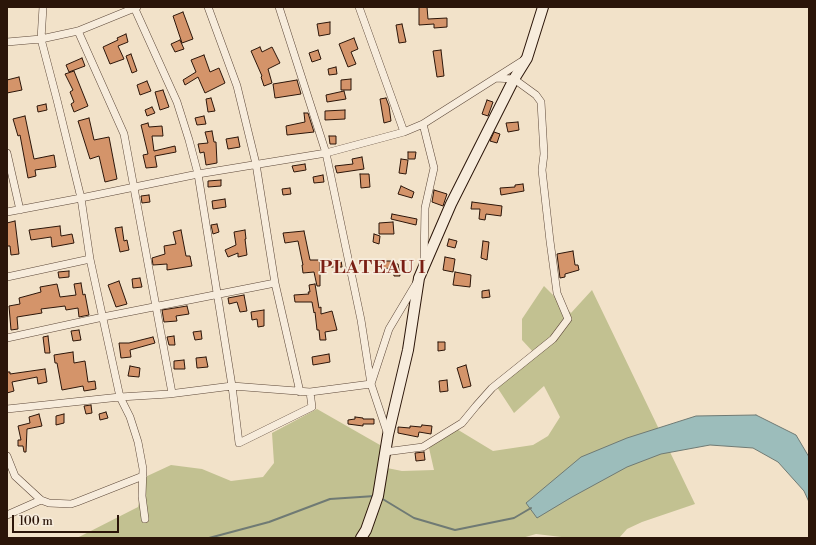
<!DOCTYPE html>
<style>
body{margin:0}
#map{position:relative;width:816px;height:545px;overflow:hidden;background:#f2e2c9;font-family:"Libre Bodoni",serif}
canvas{display:block}
.frame{position:absolute;inset:0;border:8px solid #2b1509;pointer-events:none}
.scale{position:absolute;left:12px;top:515px;width:107px;height:18px;box-sizing:border-box;border:2px solid #2b1509;border-top:0;padding-left:5px;font-size:12px;line-height:14px;white-space:nowrap;color:#2b1509;-webkit-text-stroke:3px #f7ecdc;paint-order:stroke}
</style>
<div id="map">
<canvas width="816" height="545"></canvas>
<div class="frame"></div>
<div class="scale">100 m</div>
</div>
<script>
const g = document.querySelector('canvas').getContext('2d');
g.lineJoin = 'round';
function fillPath(path, color) { g.fillStyle = color; g.fill(path, 'evenodd'); }
const toPath = rows => new Path2D(rows.map(r => 'M' + r).join(''));
function stroke(path, color, width, dash) { g.strokeStyle = color; g.lineWidth = width; g.lineCap = dash ? 'butt' : 'round'; g.setLineDash(dash || []); g.stroke(path); }
function drawText(font, color, halo, rows, align = 'center') {
  g.font = font + ' "Libre Bodoni",serif'; g.lineWidth = 3.5; g.setLineDash([]); g.textBaseline = 'middle'; g.strokeStyle = halo; g.fillStyle = color; for (const [text, x, y, turn = 0] of rows) {
    g.save(); g.translate(x, y); g.rotate((+turn || 0) * Math.PI / 180); g.textAlign = isNaN(turn) ? turn : align; if (halo) g.strokeText(text, 0, 0); g.fillText(text, 0, 0); g.restore();
  }
}
fillPath(toPath([
 [544,286,571,313,592,290,695,504,642,522,627,529,619,538,570,538,536,534,522,538,77,538,138,507,143,478,171,465,202,469,231,481,263,477,274,463,272,433,317,409,380,445,387,468,402,471,434,470,429,448,455,428,493,451,533,445,548,436,560,417,544,386,514,413,495,384,535,354,522,340,522,319]
]), '#c2c191');
const water = toPath([
 [756,415,796,435,809,457,809,502,804,491,778,462,753,448,710,445,661,454,627,467,572,497,537,518,526,503,581,457,627,438,696,416,756,415]
]);
fillPath(water, '#9cbdbb');
stroke(water, '#6f7a74', 1);
stroke(toPath([
 [381,498,414,518,455,530,514,518,531,508],
 [209,538,269,522,330,499,375,496]
]), '#6f7a74', 2);
const building = toPath([
 [419,7,427,7,428,19,447,18,447,27,434,28,434,24,419,25,419,7],
 [183,12,193,39,182,43,173,16,183,12],
 [330,22,330,34,319,36,317,24,330,22],
 [402,24,406,42,399,43,396,25,402,24],
 [126,34,128,42,118,46,124,59,110,64,103,47,118,40,117,38,126,34],
 [354,38,358,49,351,52,356,64,348,67,339,44,354,38],
 [180,40,184,49,175,52,171,44,180,40],
 [260,47,262,52,272,47,280,63,268,69,272,83,264,86,261,77,262,76,251,51,260,47],
 [318,50,321,59,312,62,309,53,318,50],
 [441,50,444,76,437,77,433,51,441,50],
 [131,54,137,71,132,73,126,56,131,54],
 [204,55,210,72,219,68,225,83,205,93,198,77,185,85,183,80,196,72,191,60,204,55],
 [82,58,85,66,69,72,66,65,82,58],
 [336,67,337,74,329,75,328,69,336,67],
 [74,71,88,106,74,112,71,104,74,102,70,92,73,90,65,74,74,71],
 [19,77,22,90,7,93,7,80,19,77],
 [351,79,351,90,341,90,341,80,351,79],
 [297,80,301,94,275,98,273,84,297,80],
 [147,81,151,91,140,95,137,85,147,81],
 [163,90,169,107,160,110,155,92,163,90],
 [344,91,346,99,327,102,326,95,344,91],
 [211,98,215,111,208,112,206,99,211,98],
 [386,98,389,106,391,121,384,123,380,99,386,98],
 [487,100,493,102,488,116,482,114,487,100],
 [46,104,47,110,38,112,37,106,46,104],
 [152,107,155,113,147,116,145,110,152,107],
 [345,110,345,119,325,120,325,111,345,110],
 [304,113,308,113,314,132,287,135,286,126,305,122,304,113],
 [25,116,34,159,54,155,56,167,35,170,36,176,28,178,20,135,18,136,13,119,25,116],
 [204,116,206,124,197,125,195,118,204,116],
 [89,118,94,140,109,137,117,179,105,182,99,156,90,159,78,121,89,118],
 [518,122,519,130,508,132,506,123,518,122],
 [148,123,149,127,162,126,163,136,152,136,154,151,175,146,176,152,155,156,157,167,146,168,143,155,148,154,141,125,148,123],
 [212,131,214,142,216,142,217,163,206,165,204,152,200,153,198,144,208,143,205,132,212,131],
 [494,132,500,134,497,143,490,141,494,132],
 [329,136,336,136,336,144,330,144,329,136],
 [238,137,240,147,228,149,226,139,238,137],
 [408,152,416,152,415,159,408,159,408,152],
 [362,157,364,169,337,173,335,166,353,164,352,159,362,157],
 [401,159,408,160,406,174,399,173,401,159],
 [305,164,306,170,294,172,292,166,305,164],
 [360,174,369,174,370,187,361,188,360,174],
 [323,175,324,182,314,183,313,177,323,175],
 [221,180,221,186,208,187,208,181,221,180],
 [523,184,524,191,501,195,500,188,515,187,515,185,523,184],
 [401,186,414,192,412,198,398,194,401,186],
 [290,188,291,194,283,195,282,189,290,188],
 [434,190,447,194,443,206,432,202,434,190],
 [149,195,150,202,142,203,141,196,149,195],
 [225,199,226,207,213,209,212,201,225,199],
 [472,202,502,206,501,216,486,214,485,220,479,219,480,209,471,209,472,202],
 [392,214,417,219,416,225,391,219,392,214],
 [15,221,19,254,11,255,10,246,7,246,7,223,15,221],
 [393,222,394,234,379,234,379,223,393,222],
 [217,224,219,232,213,234,211,225,217,224],
 [60,226,61,236,72,234,74,243,52,247,51,237,31,240,29,230,60,226],
 [122,227,124,241,127,240,129,250,120,252,115,228,122,227],
 [181,230,186,256,190,256,192,266,167,270,167,264,153,265,152,258,165,254,164,246,176,244,173,232,181,230],
 [245,230,246,239,245,239,247,255,238,257,238,253,228,257,225,250,236,245,234,232,245,230],
 [304,231,310,260,320,260,320,286,317,286,314,272,303,273,302,265,303,265,298,241,285,243,283,233,304,231],
 [374,234,380,236,379,244,373,242,374,234],
 [449,239,457,241,455,248,447,246,449,239],
 [483,241,489,242,487,260,481,258,483,241],
 [573,251,575,265,578,265,579,270,565,274,565,277,560,278,557,254,573,251],
 [445,257,455,259,453,272,443,270,445,257],
 [330,260,341,260,342,267,331,267,330,260],
 [380,261,391,261,391,268,380,269,380,261],
 [392,264,398,264,400,276,394,276,392,264],
 [69,271,69,277,59,278,58,272,69,271],
 [455,272,471,275,470,287,453,285,455,272],
 [140,278,142,287,133,288,132,279,140,278],
 [119,281,127,304,116,307,108,285,119,281],
 [81,283,83,295,85,294,89,315,79,317,78,308,66,310,65,306,41,309,42,313,17,317,18,329,11,330,9,306,20,304,19,298,41,292,40,287,57,284,60,297,76,295,74,284,81,283],
 [315,284,319,308,321,307,321,314,332,311,337,330,325,332,326,340,320,340,319,330,317,330,315,312,314,313,312,302,295,302,294,295,309,294,308,292,310,292,309,285,315,284],
 [489,290,490,297,482,298,482,291,489,290],
 [244,295,247,311,240,312,237,302,229,304,228,298,244,295],
 [187,306,189,314,176,316,177,321,164,322,162,310,187,306],
 [264,310,264,326,258,327,257,319,252,320,251,312,264,310],
 [79,330,81,340,73,341,71,331,79,330],
 [201,331,202,339,195,340,193,332,201,331],
 [48,336,50,353,45,353,43,337,48,336],
 [174,336,175,345,169,345,167,337,174,336],
 [153,337,155,343,130,350,131,357,121,358,119,343,129,343,153,337],
 [438,342,445,342,445,350,438,351,438,342],
 [73,352,74,363,85,361,88,382,95,381,96,389,84,391,83,386,62,390,57,363,55,363,54,355,73,352],
 [329,354,330,362,313,365,312,357,329,354],
 [206,357,208,367,197,368,196,358,206,357],
 [184,360,185,369,174,369,174,361,184,360],
 [466,365,471,386,463,388,457,368,466,365],
 [130,366,140,368,139,377,128,376,130,366],
 [45,369,47,382,38,384,37,377,12,382,14,391,7,393,7,372,10,372,10,374,45,369],
 [447,380,448,391,440,392,439,381,447,380],
 [91,405,92,413,86,414,84,406,91,405],
 [106,412,108,418,100,420,99,414,106,412],
 [39,414,42,426,27,429,26,452,24,452,23,446,18,446,18,440,21,440,18,426,30,423,29,417,39,414],
 [64,414,64,423,56,425,56,416,64,414],
 [355,417,363,418,363,419,374,419,374,424,363,424,363,426,348,424,348,420,355,419,355,417],
 [422,425,432,426,431,434,419,432,418,437,398,433,398,427,410,428,410,426,421,427,422,425],
 [424,452,425,460,416,461,415,453,424,452]
]);
fillPath(building, '#d4946a');
stroke(building, '#2b1509', 1);
const street = toPath([
 [43,7,41,39,57,100,81,198,90,259,120,397,130,417,138,442,143,469,142,496,145,519],
 [134,7,177,102,189,140,198,174,232,386,239,443,312,407,310,392],
 [208,7,237,86,256,164,275,283,300,392],
 [279,7,326,153,361,320,371,384,388,435],
 [359,7,404,132],
 [78,31,124,134,172,393],
 [7,42,41,39,78,31,137,7],
 [423,124,434,168,425,208,424,263],
 [7,153,20,210],
 [7,212,81,198,198,174,326,153,404,132,423,124,524,60],
 [7,277,90,259],
 [7,338,103,317,275,283],
 [7,409,120,397,169,394,232,386,310,392,371,384,389,329,417,282],
 [385,452,423,447,462,423,476,406,492,388,553,339,568,319,557,293,550,241,542,170,544,154,541,102,536,95,514,79,496,78],
 [7,456,15,476,41,500,49,503,71,504,77,502,143,476],
 [7,515,41,500]
]);
const secondary = toPath([
 [361,538,366,530,378,496,388,435,408,350,419,278,451,204,514,79,527,58,543,7]
]);
stroke(street, '#5d4839', 8);
stroke(secondary, '#2b1509', 12);
stroke(street, '#f7ecdc', 7);
stroke(secondary, '#f7ecdc', 10);
g.letterSpacing = '1px';
drawText('bold 18px', '#7a1f14', '#f7ecdc', [
 ["PLATEAU I",373,269]
]);
g.letterSpacing = '0px';
</script>
